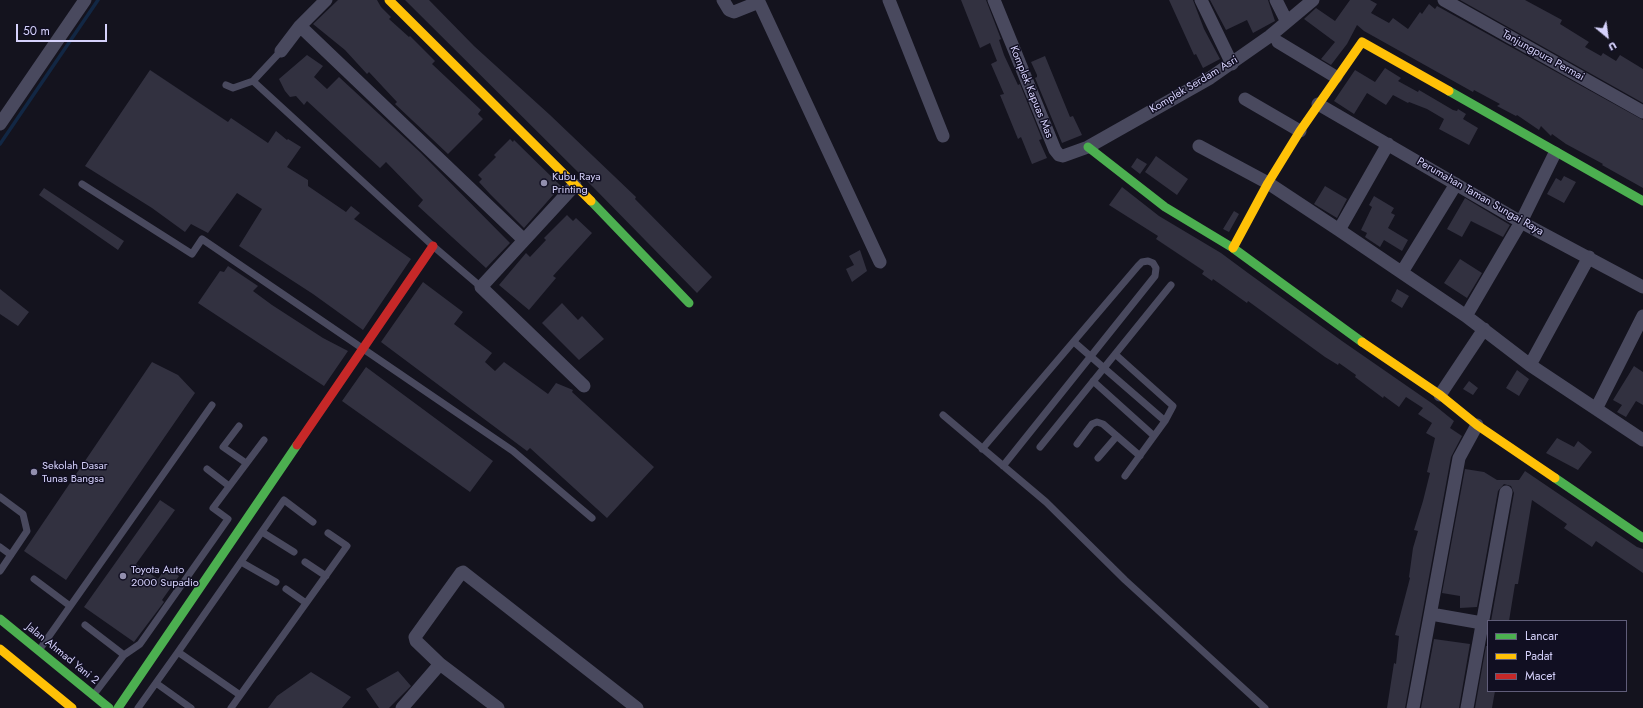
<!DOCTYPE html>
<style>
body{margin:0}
#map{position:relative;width:1643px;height:708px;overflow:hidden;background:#14131e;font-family:Jost,sans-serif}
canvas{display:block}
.legend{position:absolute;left:1487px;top:620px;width:140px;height:72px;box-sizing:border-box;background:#110f22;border:1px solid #605d79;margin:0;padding:5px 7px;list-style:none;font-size:12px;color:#d6d2fc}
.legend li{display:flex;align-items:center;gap:8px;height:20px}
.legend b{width:20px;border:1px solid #605d79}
.north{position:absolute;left:1587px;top:16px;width:40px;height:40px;-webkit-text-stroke:3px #110f22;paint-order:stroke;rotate:151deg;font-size:11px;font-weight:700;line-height:16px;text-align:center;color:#d6d2fc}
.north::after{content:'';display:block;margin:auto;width:14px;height:18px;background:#d6d2fc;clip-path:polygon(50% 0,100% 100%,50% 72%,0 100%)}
.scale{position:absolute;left:16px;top:24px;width:91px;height:18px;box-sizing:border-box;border:2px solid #d6d2fc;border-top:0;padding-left:5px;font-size:12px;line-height:14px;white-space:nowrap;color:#d6d2fc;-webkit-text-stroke:3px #110f22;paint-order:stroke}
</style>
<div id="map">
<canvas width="1643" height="708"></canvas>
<ul class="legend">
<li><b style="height:5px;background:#4caf50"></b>Lancar</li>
<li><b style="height:5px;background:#ffc107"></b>Padat</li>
<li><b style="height:5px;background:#c62828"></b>Macet</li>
</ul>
<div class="north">U</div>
<div class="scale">50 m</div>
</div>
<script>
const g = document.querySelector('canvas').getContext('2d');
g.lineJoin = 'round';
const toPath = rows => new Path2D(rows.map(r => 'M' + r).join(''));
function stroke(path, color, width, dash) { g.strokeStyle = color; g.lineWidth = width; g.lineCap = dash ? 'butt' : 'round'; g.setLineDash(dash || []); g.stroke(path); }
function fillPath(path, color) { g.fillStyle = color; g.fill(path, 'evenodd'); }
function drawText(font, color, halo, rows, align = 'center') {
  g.font = font + ' Jost,sans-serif'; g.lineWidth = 3; g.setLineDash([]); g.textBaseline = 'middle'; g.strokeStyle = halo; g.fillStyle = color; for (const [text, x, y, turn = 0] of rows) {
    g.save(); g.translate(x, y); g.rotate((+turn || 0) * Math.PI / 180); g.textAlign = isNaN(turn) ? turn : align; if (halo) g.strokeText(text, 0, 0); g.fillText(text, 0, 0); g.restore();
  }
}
stroke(toPath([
 [0,144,98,0]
]), '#122744', 3.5);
fillPath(toPath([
 [338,0,377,0,381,7,391,17,389,19,409,37,410,36,435,61,432,64,481,110,478,114,483,119,448,154,395,104,397,102,369,72,367,74,345,50,313,24],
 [405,0,429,0,474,46,550,115,636,197,635,199,712,277,697,293,593,187],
 [961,0,986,0,1001,39,999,40,1004,55,1018,85,1020,84,1042,139,1039,140,1047,158,1032,164,1021,137,1018,139,1000,95,1004,94,991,64,997,61,990,43,980,48],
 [1169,0,1193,0,1204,29,1220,59,1203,68,1196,54,1194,55],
 [1210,0,1268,0,1275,21,1253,33,1247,20,1226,30],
 [1350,0,1370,0,1377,4,1371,13,1389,23,1393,18,1408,29,1420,12,1422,14,1429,4,1435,9,1437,6,1643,120,1643,188,1602,165,1603,164,1566,144,1552,134,1551,136,1541,126,1539,130,1517,115,1516,116,1497,106,1500,104,1474,90,1473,92,1364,31,1357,25,1347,44,1331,65,1321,59,1335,42,1304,19,1316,8,1335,21],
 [1460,0,1525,0,1562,20,1560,24,1589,42,1585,47,1601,56,1603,53,1616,61,1620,55,1643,69,1643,103],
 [307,55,323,66,314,77,327,89,339,77,420,152,510,243,486,268,418,206,423,200,386,162,380,168,307,101,304,105,296,96,290,97,285,91,279,79],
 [1045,56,1070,117,1073,116,1082,135,1062,143,1035,78,1037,77,1037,75,1031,62],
 [1385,68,1401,78,1398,81,1418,92,1419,90,1453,110,1457,111,1458,109,1466,114,1463,119,1478,128,1469,145,1439,129,1444,119,1427,109,1409,102,1408,103,1393,95,1386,105,1367,93,1354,114,1334,101,1355,70,1375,82],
 [150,70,228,122,231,118,268,143,276,131,287,140,288,139,301,147,287,167,308,180,308,186,346,212,351,206,360,213,354,219,411,259,363,330,313,294,239,246,262,209,237,193,208,233,191,224,185,232,152,208,85,166],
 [510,139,513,142,514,140,561,186,524,228,490,194,479,182,482,179,478,175,496,157,494,155],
 [1156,156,1188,179,1177,195,1145,172],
 [1137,158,1147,164,1140,174,1131,167],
 [1564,176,1576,182,1564,203,1547,194,1556,178,1561,181],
 [1325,186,1347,199,1337,218,1314,204],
 [1122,187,1159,216,1221,253,1248,273,1342,341,1433,404,1454,421,1450,428,1462,436,1451,457,1405,708,1387,708,1394,663,1396,664,1399,636,1395,635,1410,578,1409,577,1413,548,1418,531,1414,530,1423,501,1430,473,1427,472,1435,438,1426,433,1432,423,1418,414,1423,408,1406,397,1399,407,1384,396,1383,398,1355,377,1356,375,1339,363,1338,365,1325,357,1248,301,1247,303,1213,279,1212,281,1202,274,1204,271,1156,239,1158,236,1109,205],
 [44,188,124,241,118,250,39,195],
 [1374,196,1394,208,1391,213,1395,215,1388,228,1408,240,1402,251,1384,240,1380,247,1365,237,1367,233,1361,230,1372,207,1369,205],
 [1465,198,1510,225,1503,237,1471,221,1462,237,1447,229],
 [1234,211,1239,214,1229,232,1223,229],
 [567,215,573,221,576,218,592,233,553,276,556,278,529,310,499,285,526,253,530,257,546,240,544,238],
 [860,250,867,271,852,282,846,269,854,265,849,256],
 [1460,259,1482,273,1467,298,1444,283],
 [228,266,258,286,253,291,272,305,323,338,348,351,324,386,198,303,220,271,224,272],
 [423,282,463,312,454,324,492,353,485,362,495,371,504,362,548,394,556,383,573,390,572,392,654,467,607,518,530,448,527,451,381,342],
 [0,289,29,312,18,326,0,314],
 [1397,289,1409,296,1402,308,1391,301],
 [562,303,578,320,582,316,604,339,579,360,542,323],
 [152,362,178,375,195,393,66,580,24,551],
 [1634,366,1643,372,1643,405,1636,401,1626,417,1617,412,1622,405,1613,400],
 [366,367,493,461,470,492,342,401],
 [1517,370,1529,379,1519,396,1506,388],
 [1469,381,1478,388,1473,395,1463,389],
 [1557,438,1574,447,1578,441,1592,452,1578,470,1546,453],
 [1465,469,1484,472,1497,480,1519,480,1525,471,1637,547,1643,549,1643,573,1596,541,1592,547,1564,528,1567,524,1532,500,1518,584,1515,584,1509,621,1491,621,1514,493,1511,486,1504,484,1498,491,1477,607,1460,608,1460,596,1442,593],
 [160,500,175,510,136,564,158,579,166,567,179,576,162,600,164,602,134,642,84,607],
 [1434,639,1470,644,1459,708,1421,708],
 [1486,646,1488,646,1488,691,1495,691,1492,708,1475,708],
 [398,671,411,686,389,708,379,708,366,689],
 [311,672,351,697,342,708,268,708,277,696]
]), '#323140');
stroke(toPath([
 [253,81,281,51],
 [226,85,233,88,253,81,433,246,481,287],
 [82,184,192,254,202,239,513,451,592,518],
 [1074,342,1165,421,1125,476],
 [1115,354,1173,406,1165,421],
 [1093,381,1153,435],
 [943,415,1046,502,1125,580,1265,708],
 [239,426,223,447,246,463],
 [1077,444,1092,424,1097,422,1103,424,1140,456],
 [1040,447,1171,285],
 [982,449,1138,266,1142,262,1148,261,1153,263,1156,268,1155,276,1003,466],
 [1098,458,1117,436],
 [207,469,229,486],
 [0,497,23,514,27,531,0,571],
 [262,532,294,552],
 [0,547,11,555],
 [241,562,276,582],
 [305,562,326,576],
 [34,579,70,606],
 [286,589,306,603],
 [85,625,124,655,95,693],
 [40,649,212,405],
 [178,652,284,500,313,522],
 [124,655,140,644,228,519,213,508,264,440],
 [156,683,191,708],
 [138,708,178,652,240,695],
 [231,708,347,546,328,533]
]), '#49495e', 7);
stroke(toPath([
 [723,0,729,10,734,12,759,2,880,262],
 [889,0,943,136],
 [994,0,1055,150,1059,155,1063,156,1088,147,1210,78,1270,36,1313,0],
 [1201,0,1232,64],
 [1276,0,1287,22],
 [1444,0,1643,112],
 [300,26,524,240],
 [1278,42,1336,77],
 [281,51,300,26,326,0],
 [1245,99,1300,131],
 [1318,104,1521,222,1643,287],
 [0,124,85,0],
 [1199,146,1268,183,1339,230,1466,316,1530,365,1643,440],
 [575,185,481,287,584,386],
 [1339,230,1388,144],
 [1402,272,1456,184],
 [1466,316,1521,222,1555,153],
 [1530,365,1589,257],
 [1440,395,1484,329],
 [1596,409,1643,316],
 [1431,614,1482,623],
 [402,708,440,664],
 [498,708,440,664,416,641,415,637,461,573,463,572,637,708],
 [1413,708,1459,458,1477,425],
 [1467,708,1506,492]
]), '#49495e', 13);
stroke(toPath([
 [1449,91,1643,201],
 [1088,147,1165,207,1233,248,1362,342],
 [591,201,689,303],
 [1555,478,1643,538],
 [0,619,109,708],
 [118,708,297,445]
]), '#4caf50', 9);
stroke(toPath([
 [389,0,591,201],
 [1233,248,1268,183,1300,131,1362,42,1449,91],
 [1362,342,1440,395,1477,425,1555,478],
 [0,649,72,708]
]), '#ffc107', 9);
stroke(toPath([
 [297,445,433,246]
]), '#c62828', 9);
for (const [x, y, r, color] of [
 [544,183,4,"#928fae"],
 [34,472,4,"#928fae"],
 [123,576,4,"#928fae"]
]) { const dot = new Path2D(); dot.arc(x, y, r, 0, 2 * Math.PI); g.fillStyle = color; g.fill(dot); stroke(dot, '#110f22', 1.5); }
drawText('11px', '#d6d2fc', '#110f22', [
 ["Tanjungpura Permai",1543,56,29],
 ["Komplek Serdam Asri",1194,85,-31],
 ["Komplek Kapuas Mas",1031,92,68],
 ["Perumahan Taman Sungai Raya",1480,197,30],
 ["Jalan Ahmad Yani 2",62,654,39]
]);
drawText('11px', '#d6d2fc', '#110f22', [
 ["Kubu Raya",552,177],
 ["Printing",552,190],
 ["Sekolah Dasar",42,466],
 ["Tunas Bangsa",42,479],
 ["Toyota Auto",131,570],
 ["2000 Supadio",131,583]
], 'left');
</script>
